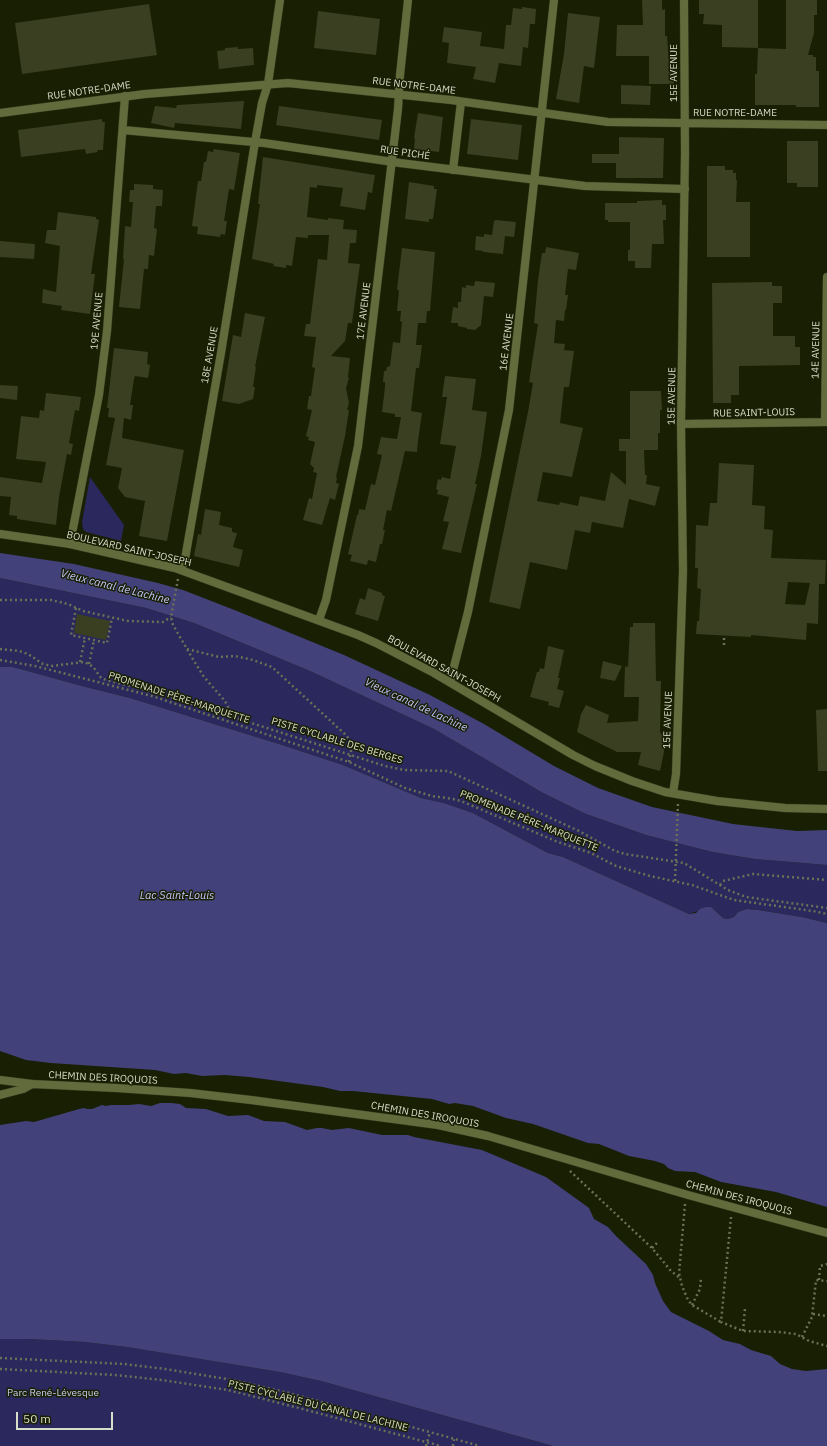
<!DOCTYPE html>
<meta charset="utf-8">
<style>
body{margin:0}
#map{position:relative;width:827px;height:1446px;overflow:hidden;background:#191f02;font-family:"IBM Plex Sans",sans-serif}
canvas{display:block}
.scale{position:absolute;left:16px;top:1412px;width:97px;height:18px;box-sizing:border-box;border:2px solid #d8dcca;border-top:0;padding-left:5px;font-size:12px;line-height:14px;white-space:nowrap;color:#d8dcca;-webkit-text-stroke:3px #191f02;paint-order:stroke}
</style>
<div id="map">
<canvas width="827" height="1446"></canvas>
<div class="scale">50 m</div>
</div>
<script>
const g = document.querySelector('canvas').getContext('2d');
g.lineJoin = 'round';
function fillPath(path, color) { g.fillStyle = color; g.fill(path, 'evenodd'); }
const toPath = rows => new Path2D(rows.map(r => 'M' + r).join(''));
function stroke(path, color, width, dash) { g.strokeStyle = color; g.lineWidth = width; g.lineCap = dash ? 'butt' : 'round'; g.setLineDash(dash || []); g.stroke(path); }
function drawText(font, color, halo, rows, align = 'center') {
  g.font = font + ' "IBM Plex Sans",sans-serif'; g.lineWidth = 3; g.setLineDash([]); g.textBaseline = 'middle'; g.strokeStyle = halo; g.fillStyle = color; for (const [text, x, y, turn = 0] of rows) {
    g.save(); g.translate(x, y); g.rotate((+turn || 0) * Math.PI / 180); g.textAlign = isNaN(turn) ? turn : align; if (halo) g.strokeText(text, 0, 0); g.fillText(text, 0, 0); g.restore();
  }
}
fillPath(toPath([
 [90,477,124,525,121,541,86,532,83,529,82,522],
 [0,578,146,608,194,623,310,671,434,729,543,793,586,814,646,835,712,852,755,859,827,865,827,923,802,917,758,910,747,909,738,912,734,917,728,919,723,918,711,907,689,914,563,857,548,853,473,813,444,803,421,798,343,765,279,744,130,698,82,686,13,667,0,667],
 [0,1339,29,1339,85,1342,127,1347,280,1372,321,1381,553,1446,0,1446]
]), '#2a285c');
fillPath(toPath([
 [0,553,74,564,158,583,183,590,237,611,344,655,430,695,484,724,554,766,598,788,652,807,733,824,797,831,827,830,827,865,755,859,712,852,646,835,586,814,543,793,434,729,310,671,194,623,146,608,0,578],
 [0,667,13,667,82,686,130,698,279,744,343,765,421,798,444,803,473,813,548,853,563,857,689,914,696,913,700,909,706,907,711,907,723,918,728,919,734,917,738,912,747,909,758,910,802,917,827,923,827,1207,776,1192,721,1182,695,1172,675,1171,668,1168,664,1164,655,1161,629,1156,599,1144,588,1143,533,1124,506,1118,473,1106,455,1103,449,1104,432,1099,353,1091,340,1091,323,1087,249,1077,225,1075,202,1076,186,1073,174,1074,155,1070,51,1063,26,1060,0,1051],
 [160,1103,171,1103,180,1104,186,1108,206,1109,228,1116,248,1115,264,1121,285,1122,307,1130,317,1128,322,1128,332,1130,349,1128,382,1135,408,1135,414,1137,482,1150,546,1177,585,1205,589,1208,594,1219,608,1227,616,1236,646,1264,653,1275,655,1283,663,1301,671,1312,709,1331,723,1340,740,1344,751,1350,771,1356,780,1364,792,1369,806,1371,827,1369,827,1446,553,1446,321,1381,280,1372,127,1347,85,1342,29,1339,0,1339,0,1125,26,1121,34,1122,79,1109,84,1108,87,1109,92,1109,102,1105,106,1106,111,1105,129,1105,139,1104,151,1106]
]), '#424179');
fillPath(toPath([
 [642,0,662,0,662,10,665,9,665,36,667,36,669,62,675,62,674,84,649,84,649,56,616,56,617,25,643,25],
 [699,0,758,0,758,48,722,47,722,25,703,24,704,14,699,14],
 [786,0,817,0,817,15,814,15,814,33,808,55,813,55,813,57,816,57,816,71,819,71,819,107,796,107,796,105,755,105,755,74,757,74,758,48,786,49],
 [149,4,157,55,22,74,15,23],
 [522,7,536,9,535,24,530,24,528,48,523,47,521,66,499,63,495,83,473,79,476,67,447,63,449,43,442,42,444,27,482,32,480,46,504,49,506,25,511,25,513,8,522,9],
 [318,11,380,19,376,55,314,48],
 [568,13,600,17,594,68,584,66,579,103,556,99,564,54],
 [238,47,238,49,253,48,254,65,219,69,217,51,225,50,225,48],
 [621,85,651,86,650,105,621,104],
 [244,101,241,129,175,123,174,128,151,123,155,106,176,108,177,105],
 [279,106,382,120,379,140,276,125],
 [418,113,443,117,439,152,414,149,415,138,414,138],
 [102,119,102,122,105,122,103,150,97,150,98,152,86,154,85,149,21,157,18,130],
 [471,119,522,125,518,160,467,154],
 [619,137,664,138,663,178,616,178,616,163,592,163,592,154,619,154],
 [787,141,818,141,818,187,797,187,797,183,787,183],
 [214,149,240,153,234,190,229,189,224,221,227,221,225,235,221,234,220,237,197,234,198,227,192,226,198,181,201,181,204,162,206,162,208,151,213,152],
 [263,157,375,175,372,193,368,192,365,210,340,206,343,188,317,185,317,188,310,187,307,217,328,220,328,218,344,220,343,229,357,230,356,243,350,243,348,263,360,264,352,323,348,323,345,341,331,356,350,358,348,377,349,378,346,388,349,403,347,410,349,410,345,436,336,477,337,478,336,483,339,484,335,500,330,498,322,525,303,520,309,498,312,499,317,473,313,472,314,468,310,464,315,442,308,440,309,437,306,436,312,410,307,409,309,396,311,396,315,368,312,367,316,337,304,336,306,324,310,324,318,259,327,260,329,235,308,235,308,238,296,237,292,266,286,265,286,268,273,266,274,264,252,259,260,204,258,204],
 [707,166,725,166,725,170,733,170,733,173,736,173,736,180,737,180,736,202,750,202,750,257,707,257],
 [409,182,434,186,434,189,437,189,433,219,429,219,429,222,405,219],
 [134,184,153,185,153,189,163,190,162,206,156,206,154,228,157,229,154,256,149,255,148,269,144,269,140,309,119,307,124,259,123,259,125,226,131,227,133,202,129,202,130,190,134,190],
 [662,200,662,205,666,205,666,220,663,220,664,244,652,244,651,268,635,268,635,261,628,261,628,250,630,250,630,222,608,222,608,220,605,220,605,203,637,203,637,201],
 [58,212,96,217,96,219,99,220,91,274,95,274,90,314,61,310,62,306,42,303,43,289,56,292,60,246,45,243,47,230,56,230],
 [496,220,516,222,514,237,505,236,503,254,483,252,483,251,475,250,476,236,484,237,484,234,492,235,494,221],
 [0,241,35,244,34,259,0,257],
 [546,247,579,253,576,270,568,269,565,295,568,295,566,310,565,310,564,321,556,320,554,343,565,344,564,350,574,351,569,387,564,387,560,423,583,428,572,477,543,472,537,501,559,505,560,502,578,506,580,496,605,501,611,472,626,485,626,451,619,451,619,439,630,439,630,391,661,391,662,410,660,410,660,433,658,433,658,450,644,450,645,475,647,475,646,484,660,487,655,506,629,499,623,528,592,522,590,533,575,530,567,570,530,562,520,609,489,602,528,412,533,383,529,382,538,324,534,323,538,280,542,253,545,253],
 [402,248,435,252,430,311,427,311,426,323,418,323,416,345,422,345,419,368,416,368,411,411,422,413,418,441,417,452,405,451,391,511,387,510,383,530,385,530,382,544,380,544,376,562,368,560,367,565,350,561,352,555,348,554,357,515,358,515,359,509,365,510,371,484,375,485,382,455,377,454,381,437,397,439,401,417,395,417,395,414,382,412,385,387,385,382,383,382,384,371,386,371,387,367,390,366,393,342,400,343,402,322,400,321,401,311,397,311,399,291,397,289],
 [475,281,495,283,493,297,484,296,481,325,475,330,467,329,467,328,458,326,458,323,451,323,453,307,458,308,458,302,461,302,462,287,466,288,466,285,474,286],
 [772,282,772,286,782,286,782,303,773,303,773,336,795,336,795,347,800,347,800,365,739,366,739,395,731,395,731,403,713,403,712,283],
 [245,313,265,317,255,367,256,367,253,387,255,387,253,399,239,404,222,401,233,335,241,337],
 [114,348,148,352,147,364,150,365,148,378,135,376,134,379,130,405,133,405,131,420,124,418,122,438,184,450,167,541,139,536,145,501,125,497,118,488,122,468,106,465,115,418,108,417,109,408,107,408],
 [445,376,476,379,472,410,487,412,481,456,475,484,477,484,461,553,442,549,449,522,443,521,449,497,437,494,438,490,436,489,438,479,441,480,442,477,450,479,456,446,440,444,447,397,442,397],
 [0,385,18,386,17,400,0,398],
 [46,393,81,397,79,411,75,410,69,443,73,444,71,455,67,454,59,497,56,525,17,519,17,516,9,515,11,497,0,496,0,477,42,483,46,462,16,459,21,416,39,418,40,410,44,411],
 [719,463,754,465,752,505,765,506,764,529,773,530,771,558,826,560,825,584,819,584,818,624,807,623,806,640,751,635,751,637,696,634,697,621,699,621,701,589,697,588,698,568,695,568,696,525,708,526,710,503,717,503],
 [788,582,810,583,805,605,785,604],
 [205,509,221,512,219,525,232,528,232,532,237,533,233,547,243,550,239,567,194,556,198,534,201,535],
 [368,588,382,593,382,595,385,596,378,621,355,614,360,598,365,600],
 [77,614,110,621,106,640,74,633],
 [633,623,655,623,656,681,661,681,660,732,664,738,664,752,660,771,638,765,641,752,617,752,577,732,581,714,586,705,609,715,607,723,638,721,639,697,624,697,625,666,628,667,630,627,633,627],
 [548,646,564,650,558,678,560,678,557,689,564,691,559,708,548,705,549,702,530,697,537,672,539,672,540,668,544,669],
 [603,661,622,666,615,681,600,678],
 [827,709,827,771,818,771,816,710]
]), '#393f20');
const service = toPath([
 [453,170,461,102],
 [0,1080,32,1084,116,1088,190,1093,251,1100,438,1125,488,1136,688,1195,827,1233],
 [0,1095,23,1089,32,1084]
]);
const pedestrian = toPath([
 [255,142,262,103,268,84]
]);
const minor = toPath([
 [268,84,280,0],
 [123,130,264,143,400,163,585,186,685,189],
 [825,422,827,277],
 [681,424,827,422],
 [70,544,99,395,107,331,125,96],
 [181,570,185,559,221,353,255,142],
 [319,620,326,600,358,446,398,109,400,75,408,0],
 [450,682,468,612,509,410,554,0]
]);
const tertiary = toPath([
 [0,113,145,94,288,83,451,100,608,122,827,125],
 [0,534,70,544,175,568,358,635,376,643,434,673,573,755,595,766,632,781,665,792,717,801,785,808,827,809],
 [673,793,676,774,683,571,681,424,685,152,684,0]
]);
stroke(service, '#34391e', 9);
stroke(pedestrian, '#34391e', 9);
stroke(minor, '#34391e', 9);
stroke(tertiary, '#34391e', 9);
stroke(toPath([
 [178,579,171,617,173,625,194,661,204,677,225,701,233,717],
 [0,600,51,600,68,604,83,611,128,621,163,622,171,617],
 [76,608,71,635,107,643,112,618],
 [724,645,724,635],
 [0,649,19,651,28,654,43,664,52,666,83,662,89,664,94,668,101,678,106,680,164,695,385,766,404,770,448,771,579,831,615,851,625,854,684,863,728,890,746,897,827,908],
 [187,649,219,657,235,656,253,660,272,667,347,736,352,746,349,762],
 [0,660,35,666,152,696,349,762,405,788,432,796,453,799,461,801,558,842,591,853,616,866,650,876,692,885,734,900,813,911,827,914],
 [80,662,85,638],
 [89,664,94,640],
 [675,881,678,803],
 [720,885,723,881,753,874,827,880],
 [570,1171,652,1248,671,1271,680,1278],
 [685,1204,679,1273,682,1286,688,1300,692,1305,721,1322],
 [731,1217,721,1322,743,1331,779,1332,796,1334,809,1341,827,1346],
 [652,1248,659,1241],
 [819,1280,820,1266,827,1264],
 [692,1305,700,1289,701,1278],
 [813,1314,827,1316],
 [743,1331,745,1308],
 [802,1337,812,1317,816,1280,827,1281],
 [0,1358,124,1364,165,1369,233,1380,289,1393,480,1446],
 [0,1369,115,1375,162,1380,228,1390,299,1408,441,1446],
 [426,1446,430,1432],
 [453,1446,454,1439]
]), '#6b7057', 2.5, [2, 3]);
stroke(service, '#616b3c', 8);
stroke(pedestrian, '#616b3c', 8);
stroke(minor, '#616b3c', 8);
stroke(tertiary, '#616b3c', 8);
drawText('10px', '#d8dcca', '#191f02', [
 ["15E AVENUE",674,73,-90],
 ["RUE NOTRE-DAME",414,86,7],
 ["RUE NOTRE-DAME",89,91,-8],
 ["RUE NOTRE-DAME",735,113],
 ["RUE PICHÉ",405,153,8],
 ["17E AVENUE",364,311,-83],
 ["19E AVENUE",97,321,-85],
 ["16E AVENUE",507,342,-83],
 ["14E AVENUE",816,350,-89],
 ["18E AVENUE",210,355,-80],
 ["15E AVENUE",672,396,-89],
 ["RUE SAINT-LOUIS",754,413,-1],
 ["BOULEVARD SAINT-JOSEPH",129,549,13],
 ["BOULEVARD SAINT-JOSEPH",444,669,29],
 ["PROMENADE PÈRE-MARQUETTE",179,698,18],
 ["15E AVENUE",668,720,-88],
 ["PISTE CYCLABLE DES BERGES",337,741,17],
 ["PROMENADE PÈRE-MARQUETTE",529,821,22],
 ["CHEMIN DES IROQUOIS",103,1078,3],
 ["CHEMIN DES IROQUOIS",425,1115,10],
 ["CHEMIN DES IROQUOIS",739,1198,15],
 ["PISTE CYCLABLE DU CANAL DE LACHINE",318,1406,14]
]);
drawText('10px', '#cbcef1', '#191f02', [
 ["Parc René-Lévesque",53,1393]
]);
drawText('italic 11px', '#c4c7fc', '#191f02', [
 ["Vieux canal de Lachine",115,587,14],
 ["Vieux canal de Lachine",416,705,25],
 ["Lac Saint-Louis",177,896]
]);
</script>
